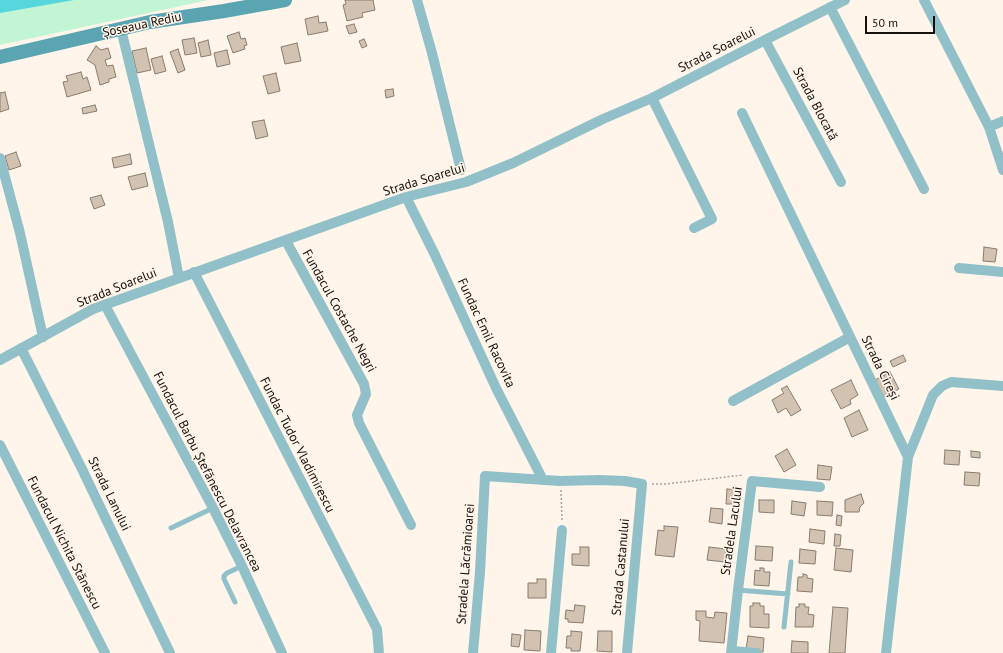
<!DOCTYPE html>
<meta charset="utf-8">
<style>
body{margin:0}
#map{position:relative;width:1003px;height:653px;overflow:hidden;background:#fff5eb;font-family:"PT Sans",sans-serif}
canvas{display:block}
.scale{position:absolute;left:865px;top:16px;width:70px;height:18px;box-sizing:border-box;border:2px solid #16110b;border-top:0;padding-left:5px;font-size:12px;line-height:14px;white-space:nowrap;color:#16110b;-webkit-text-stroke:3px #fff5eb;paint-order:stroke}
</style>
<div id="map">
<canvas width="1003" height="653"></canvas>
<div class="scale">50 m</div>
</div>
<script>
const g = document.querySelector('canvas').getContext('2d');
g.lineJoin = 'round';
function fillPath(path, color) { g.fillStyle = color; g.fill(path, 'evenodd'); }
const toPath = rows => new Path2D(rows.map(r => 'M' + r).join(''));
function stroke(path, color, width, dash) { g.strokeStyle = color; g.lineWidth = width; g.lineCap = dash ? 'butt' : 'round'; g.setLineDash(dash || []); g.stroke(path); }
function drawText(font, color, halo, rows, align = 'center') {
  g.font = font + ' "PT Sans",sans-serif'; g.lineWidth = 3; g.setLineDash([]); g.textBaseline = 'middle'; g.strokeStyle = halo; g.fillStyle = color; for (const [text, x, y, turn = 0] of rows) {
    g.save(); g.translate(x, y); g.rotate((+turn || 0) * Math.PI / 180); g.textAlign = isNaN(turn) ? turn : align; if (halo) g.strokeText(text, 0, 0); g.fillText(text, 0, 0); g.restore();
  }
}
fillPath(toPath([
 [0,0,209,0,0,45]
]), '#c2f5d3');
fillPath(toPath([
 [0,0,74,0,0,13]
]), '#56d6dd');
const building = toPath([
 [345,0,373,0,375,10,362,13,363,17,347,21,343,5,346,4,345,0],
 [318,16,319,23,326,22,328,31,308,35,305,19,318,16],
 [354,24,357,32,349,34,346,26,354,24],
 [239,32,241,39,245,38,247,45,244,46,245,49,233,53,227,36,239,32],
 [194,38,197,53,185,55,182,40,194,38],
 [364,39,367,46,362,48,359,41,364,39],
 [208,40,211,55,201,57,198,43,208,40],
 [297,43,301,61,285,64,281,47,297,43],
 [96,46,101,50,108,48,111,58,105,60,107,66,113,65,116,77,109,79,109,82,100,85,95,65,87,60,96,46],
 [146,48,151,70,137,73,132,51,146,48],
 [178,49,185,70,178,73,170,52,178,49],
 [227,50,230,64,217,67,214,53,227,50],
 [162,56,166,71,155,74,151,59,162,56],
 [81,72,83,79,87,77,91,90,67,97,63,82,68,81,66,76,81,72],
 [276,73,280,91,268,94,263,76,276,73],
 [393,89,394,96,386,98,385,90,393,89],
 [5,92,9,109,0,112,0,93,5,92],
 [95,105,97,111,83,114,82,108,95,105],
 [264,120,268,136,256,139,252,122,264,120],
 [16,152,21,166,9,170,5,156,16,152],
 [130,154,132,164,114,168,112,158,130,154],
 [145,173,148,186,132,190,128,177,145,173],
 [101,195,105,205,94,209,90,198,101,195],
 [984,247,997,249,995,262,983,261,984,247],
 [903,355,906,361,893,367,890,361,903,355],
 [890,372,899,389,884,397,875,380,890,372],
 [851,380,858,395,850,400,851,404,841,409,831,390,851,380],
 [787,386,801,410,791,416,786,408,778,413,772,400,784,393,781,389,787,386],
 [859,410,868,430,852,437,844,418,859,410],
 [787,449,796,465,784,472,775,456,787,449],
 [945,450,960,451,959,465,944,464,945,450],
 [971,451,980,452,980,458,971,457,971,451],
 [818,465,832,467,830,480,817,479,818,465],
 [965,472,980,473,979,486,964,485,965,472],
 [727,489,739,490,738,504,726,504,727,489],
 [861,494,864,503,860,507,859,512,845,512,845,500,861,494],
 [759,500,774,500,774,513,759,512,759,500],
 [792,501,806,503,804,516,791,514,792,501],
 [817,501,833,502,832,516,817,515,817,501],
 [711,508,723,509,722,524,709,522,711,508],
 [837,515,842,516,841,526,836,525,837,515],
 [664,526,678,527,674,557,655,555,658,530,664,531,664,526],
 [810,529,825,531,824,544,809,542,810,529],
 [835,534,841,535,840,546,834,546,835,534],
 [756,546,773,547,772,561,755,560,756,546],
 [580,547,589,547,589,566,572,565,572,554,580,554,580,547],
 [709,547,726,549,725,562,707,560,709,547],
 [836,548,853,550,851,572,834,570,836,548],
 [800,549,816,551,815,564,799,563,800,549],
 [760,568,764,568,764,572,770,572,769,586,754,585,755,570,760,571,760,568],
 [803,574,807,575,807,578,813,579,812,592,797,591,798,577,803,577,803,574],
 [537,579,546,579,546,598,528,598,528,583,537,583,537,579],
 [753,603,760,603,760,606,764,606,764,614,769,614,769,628,750,627,750,606,753,606,753,603],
 [799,604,805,604,805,607,809,607,808,614,814,615,813,627,795,627,796,607,799,607,799,604],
 [575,605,585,606,583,623,568,622,568,619,565,619,566,610,574,611,575,605],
 [833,607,848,608,845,653,829,653,833,607],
 [696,611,706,611,706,617,714,618,715,612,727,613,724,643,699,641,700,621,696,620,696,611],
 [525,630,541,631,540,651,524,650,525,630],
 [571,631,582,632,580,651,571,651,571,648,566,648,567,636,571,636,571,631],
 [598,631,612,631,612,652,597,651,598,631],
 [512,634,521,635,519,647,511,646,512,634],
 [748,636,764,638,763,652,746,650,748,636],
 [792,641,808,642,808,653,791,653,792,641]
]);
fillPath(building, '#d2c2b2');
stroke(building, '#8b7c6d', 1);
stroke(toPath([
 [652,484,666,484,743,475],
 [561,490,562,521]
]), '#aaa199', 1.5, [2, 2]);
stroke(toPath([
 [171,528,213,508],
 [738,590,788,594],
 [235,602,224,579,224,576,227,573,242,566],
 [784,627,791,562]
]), '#92c0c9', 5);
stroke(toPath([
 [417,0,432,53,461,170],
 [924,0,989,127],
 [830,7,924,189],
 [121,29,168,222,179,278],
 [765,40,841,182],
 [652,98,712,219,694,228],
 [742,113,908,457,886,653],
 [1003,121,989,127,1003,170],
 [0,158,20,233,43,337],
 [406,197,435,255,496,388,543,480],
 [286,241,364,384,366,394,357,415,359,423,411,525],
 [959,268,1003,272],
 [194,272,377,629,379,653],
 [105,305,213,508,242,566,282,653],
 [21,348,82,469,170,653],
 [0,360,93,309,406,197,466,182,513,163,603,119,652,98,765,40,845,0],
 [733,401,850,337],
 [0,445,105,653],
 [908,457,933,395,942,386,951,382,1003,386],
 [732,651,757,653],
 [473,653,480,572,485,476,560,481,599,480,625,481,642,484,627,653],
 [551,653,562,530],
 [731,653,738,590,752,481,820,487]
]), '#92c0c9', 10);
stroke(toPath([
 [0,57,150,22,224,11,285,0]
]), '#5ba5b2', 14);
drawText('13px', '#16110b', '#fff5eb', [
 ["Șoseaua Rediu",142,25,-12],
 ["Strada Soarelui",717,50,-27],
 ["Strada Blocată",815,104,62],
 ["Strada Soarelui",424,180,-17],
 ["Strada Soarelui",117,288,-22],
 ["Fundacul Costache Negri",339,311,61],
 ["Fundac Emil Racovita",486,333,65],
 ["Strada Cireși",880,368,64],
 ["Fundac Tudor Vladimirescu",297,445,63],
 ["Fundacul Barbu Ștefănescu Delavrancea",207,472,63],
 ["Strada Lanului",109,494,64],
 ["Stradela Lacului",732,531,-82],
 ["Fundacul Nichita Stănescu",64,543,63],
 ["Stradela Lăcrămioarei",466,564,-86],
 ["Strada Castanului",621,567,-85]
]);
</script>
